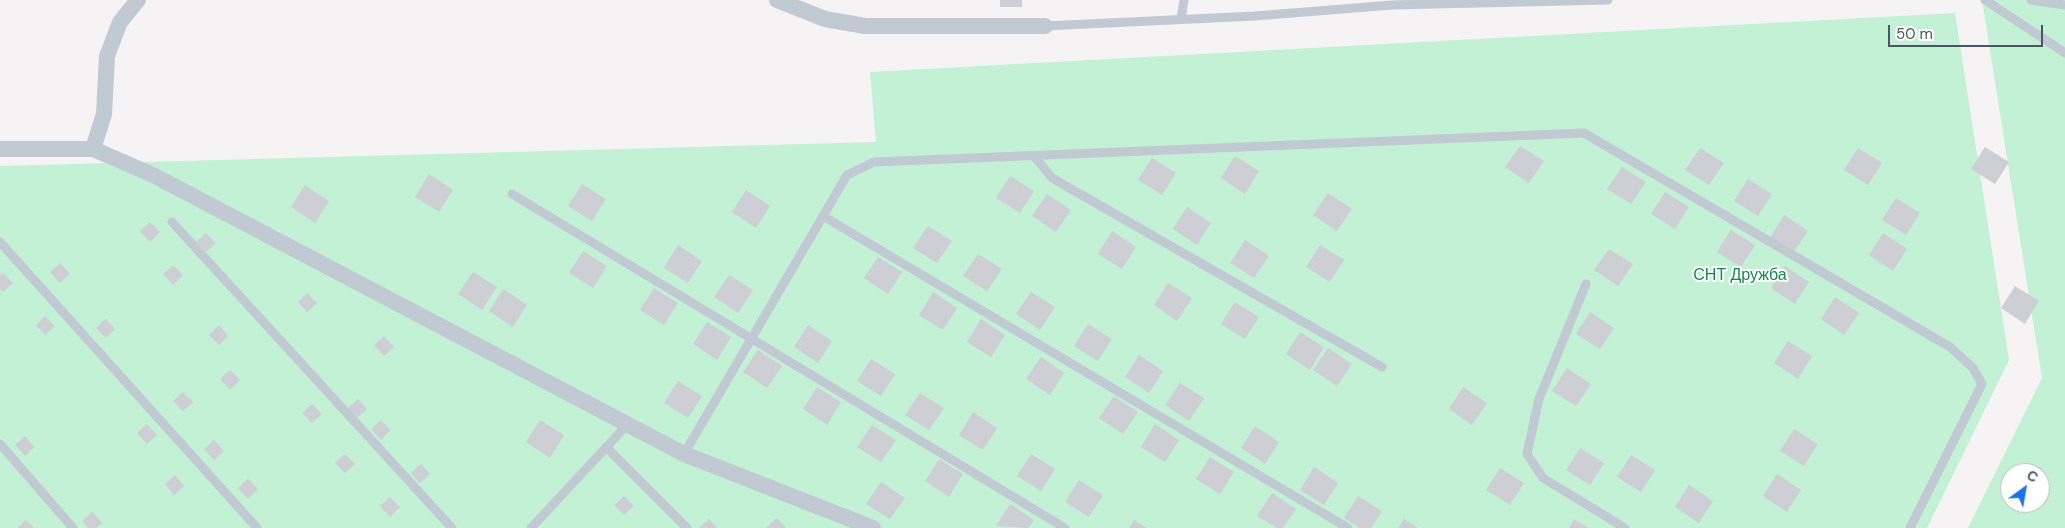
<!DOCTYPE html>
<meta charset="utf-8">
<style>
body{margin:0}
#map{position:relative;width:2065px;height:528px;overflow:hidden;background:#f5f3f3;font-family:"DM Sans",sans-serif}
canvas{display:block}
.north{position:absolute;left:2000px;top:463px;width:50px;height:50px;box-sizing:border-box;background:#fff;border:1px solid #b7bbc0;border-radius:50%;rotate:32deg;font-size:14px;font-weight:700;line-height:20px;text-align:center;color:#4a5661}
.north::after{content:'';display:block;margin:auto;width:18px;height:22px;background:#1a73e8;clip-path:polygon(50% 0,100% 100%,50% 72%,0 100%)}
.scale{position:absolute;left:1888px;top:25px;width:155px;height:22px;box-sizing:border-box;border:2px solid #4a5661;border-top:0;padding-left:6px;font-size:15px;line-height:18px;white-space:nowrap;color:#4a5661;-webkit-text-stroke:4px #fff;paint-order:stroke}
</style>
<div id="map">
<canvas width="2065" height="528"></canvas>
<div class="north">С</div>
<div class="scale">50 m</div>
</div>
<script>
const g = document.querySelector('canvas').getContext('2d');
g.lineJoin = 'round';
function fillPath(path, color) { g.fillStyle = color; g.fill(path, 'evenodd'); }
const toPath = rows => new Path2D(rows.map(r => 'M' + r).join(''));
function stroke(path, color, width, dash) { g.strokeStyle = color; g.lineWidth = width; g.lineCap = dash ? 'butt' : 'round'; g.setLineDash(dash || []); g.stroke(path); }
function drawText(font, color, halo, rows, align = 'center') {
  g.font = font + ' "DM Sans",sans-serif'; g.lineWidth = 4; g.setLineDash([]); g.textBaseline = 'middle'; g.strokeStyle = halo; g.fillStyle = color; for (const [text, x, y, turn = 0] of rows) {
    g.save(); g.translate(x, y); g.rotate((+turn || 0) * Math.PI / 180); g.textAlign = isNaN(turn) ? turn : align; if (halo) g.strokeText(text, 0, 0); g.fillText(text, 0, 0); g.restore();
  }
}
fillPath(toPath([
 [1982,0,2065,0,2065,528,1968,528,2042,378],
 [2010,473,2040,473,2040,503,2010,503],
 [1955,13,2009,360,1927,528,0,528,0,166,876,142,870,72]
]), '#c3f1d5');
fillPath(toPath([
 [1000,0,1022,0,1022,7,1000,7],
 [1520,146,1544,161,1529,183,1505,167],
 [1985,147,2009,162,1995,184,1971,169],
 [1700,148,1724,163,1709,185,1685,170],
 [1858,148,1882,163,1868,185,1844,170],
 [1235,156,1259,171,1245,194,1221,178],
 [1152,158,1176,173,1162,195,1138,180],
 [1622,167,1646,182,1631,204,1607,189],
 [429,174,453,190,439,212,415,197],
 [1010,176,1034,191,1020,213,996,198],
 [1748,179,1772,194,1758,216,1734,201],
 [582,184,606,199,592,221,568,206],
 [305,185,329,201,315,223,291,207],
 [746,190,770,206,756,228,732,212],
 [1665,192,1689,207,1675,229,1651,214],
 [1328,193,1352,209,1337,231,1313,215],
 [1047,194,1071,210,1056,232,1032,216],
 [1896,198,1920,213,1906,235,1882,220],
 [1187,207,1211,223,1197,245,1173,229],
 [1784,215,1808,231,1793,253,1770,238],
 [150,222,160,232,150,242,140,231],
 [928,226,952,241,937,263,913,248],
 [1731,230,1755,245,1741,267,1717,252],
 [1112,231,1136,247,1122,269,1098,254],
 [206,233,216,243,206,252,196,242],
 [1883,233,1907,249,1893,271,1869,255],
 [1245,240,1269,256,1254,278,1230,263],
 [678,245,702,261,688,283,664,268],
 [1320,245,1344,260,1330,282,1306,267],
 [1609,249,1633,264,1618,286,1594,270],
 [583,251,607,266,593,288,569,273],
 [978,254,1002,269,987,291,963,276],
 [878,257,902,272,888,294,864,278],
 [60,263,70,274,60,283,50,272],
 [173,265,183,275,173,285,163,274],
 [1785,266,1809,282,1795,304,1771,288],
 [473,272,497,287,482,310,458,294],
 [3,273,13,283,3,292,0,289,0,275],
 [729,275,753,290,738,313,714,297],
 [1168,283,1192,298,1177,321,1154,305],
 [2015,286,2039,301,2025,324,2001,308],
 [654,288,678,303,664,325,640,310],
 [503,289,527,305,513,327,489,311],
 [933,292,957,308,943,330,919,315],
 [1031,292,1055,307,1040,330,1016,314],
 [307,293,317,303,307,312,298,302],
 [1835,297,1859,313,1844,335,1821,319],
 [1235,302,1259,317,1245,339,1221,324],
 [1590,312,1614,328,1600,349,1576,334],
 [45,316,55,326,45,335,36,325],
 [106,319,115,329,106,338,96,328],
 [981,319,1005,335,991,357,967,342],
 [707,322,731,337,717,360,693,344],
 [1088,324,1112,339,1098,361,1074,346],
 [219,325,228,336,219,345,209,335],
 [808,325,832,341,818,363,794,347],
 [1300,332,1324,347,1310,370,1286,354],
 [384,336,394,347,384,356,374,345],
 [1788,341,1812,356,1798,379,1774,363],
 [1328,348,1352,364,1337,386,1313,370],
 [758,350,782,366,767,388,743,372],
 [1139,355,1163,371,1149,393,1125,377],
 [1041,357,1064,373,1050,395,1026,379],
 [871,359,895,374,881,396,857,381],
 [1567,368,1591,384,1576,406,1552,391],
 [230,370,240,380,230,390,220,379],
 [678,381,702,396,688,418,664,403],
 [1180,383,1204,398,1189,421,1165,405],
 [817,387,841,402,827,425,803,409],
 [1463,387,1487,403,1472,425,1449,409],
 [183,392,193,402,183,411,173,401],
 [920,393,944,408,929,430,905,415],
 [1114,396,1138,412,1123,434,1099,418],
 [358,399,367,409,357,418,348,408],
 [312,404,322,414,312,423,302,413],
 [973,412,997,428,983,450,959,435],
 [381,420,390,430,381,440,371,429],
 [540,420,564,435,550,458,526,442],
 [147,424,157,435,147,444,137,433],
 [1155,424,1179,440,1165,462,1141,447],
 [872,425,896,440,881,462,857,447],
 [1255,426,1279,442,1265,464,1241,448],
 [1794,429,1818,444,1804,466,1780,451],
 [25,436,34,447,25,456,15,445],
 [214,440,224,451,214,460,204,449],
 [1580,448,1604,463,1590,485,1566,470],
 [345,454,355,464,345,473,335,463],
 [1031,454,1055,469,1041,491,1017,476],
 [1631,455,1655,470,1641,492,1617,477],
 [1210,457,1234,472,1220,494,1196,479],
 [939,459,963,474,949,497,925,481],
 [421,464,430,474,420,483,411,473],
 [1314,467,1338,483,1324,505,1300,490],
 [1500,468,1524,483,1510,505,1486,490],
 [1777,474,1801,490,1787,512,1763,496],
 [175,475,184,486,174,495,165,484],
 [248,479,258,489,248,499,238,488],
 [1079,480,1103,495,1089,517,1065,502],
 [881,482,905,498,890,519,866,504],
 [1689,485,1713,501,1699,523,1675,507],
 [1272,493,1296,509,1283,528,1277,528,1257,516],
 [624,496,634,506,624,515,614,505],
 [1358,496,1382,511,1371,528,1360,528,1344,518],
 [390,497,400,507,390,517,380,506],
 [1010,504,1034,520,1028,528,996,526],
 [92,512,102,523,96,528,88,528,82,521],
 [777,518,786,528,766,528],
 [709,519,717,528,699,528],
 [1404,519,1418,528,1398,528],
 [1574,519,1588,528,1569,528],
 [26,520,34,528,17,528],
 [1134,520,1147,528,1129,528]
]), '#cdcfd5');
stroke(toPath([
 [1985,0,2065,53],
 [2031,0,2065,5],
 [1181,19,1184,0],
 [1045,26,1255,16,1392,5,1608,0],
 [1034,156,1052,178,1382,367],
 [512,194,1065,528],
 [823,216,1348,528],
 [172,222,452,528],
 [0,242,257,528],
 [1586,284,1539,399,1527,454,1543,478,1625,528],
 [0,444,73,528],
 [606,447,687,528],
 [684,454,847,175,874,162,1584,133,1950,347,1973,368,1982,384,1910,528],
 [531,528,627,425]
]), '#c1cad2', 9);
stroke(toPath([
 [777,0,825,19,865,26,1045,26],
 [0,149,93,149,153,175,684,454,873,528],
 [93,149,104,114,107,56,120,22,138,0]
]), '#c1cad2', 16);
drawText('16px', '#17864f', '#fff', [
 ["СНТ Дружба",1740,276]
]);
</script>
